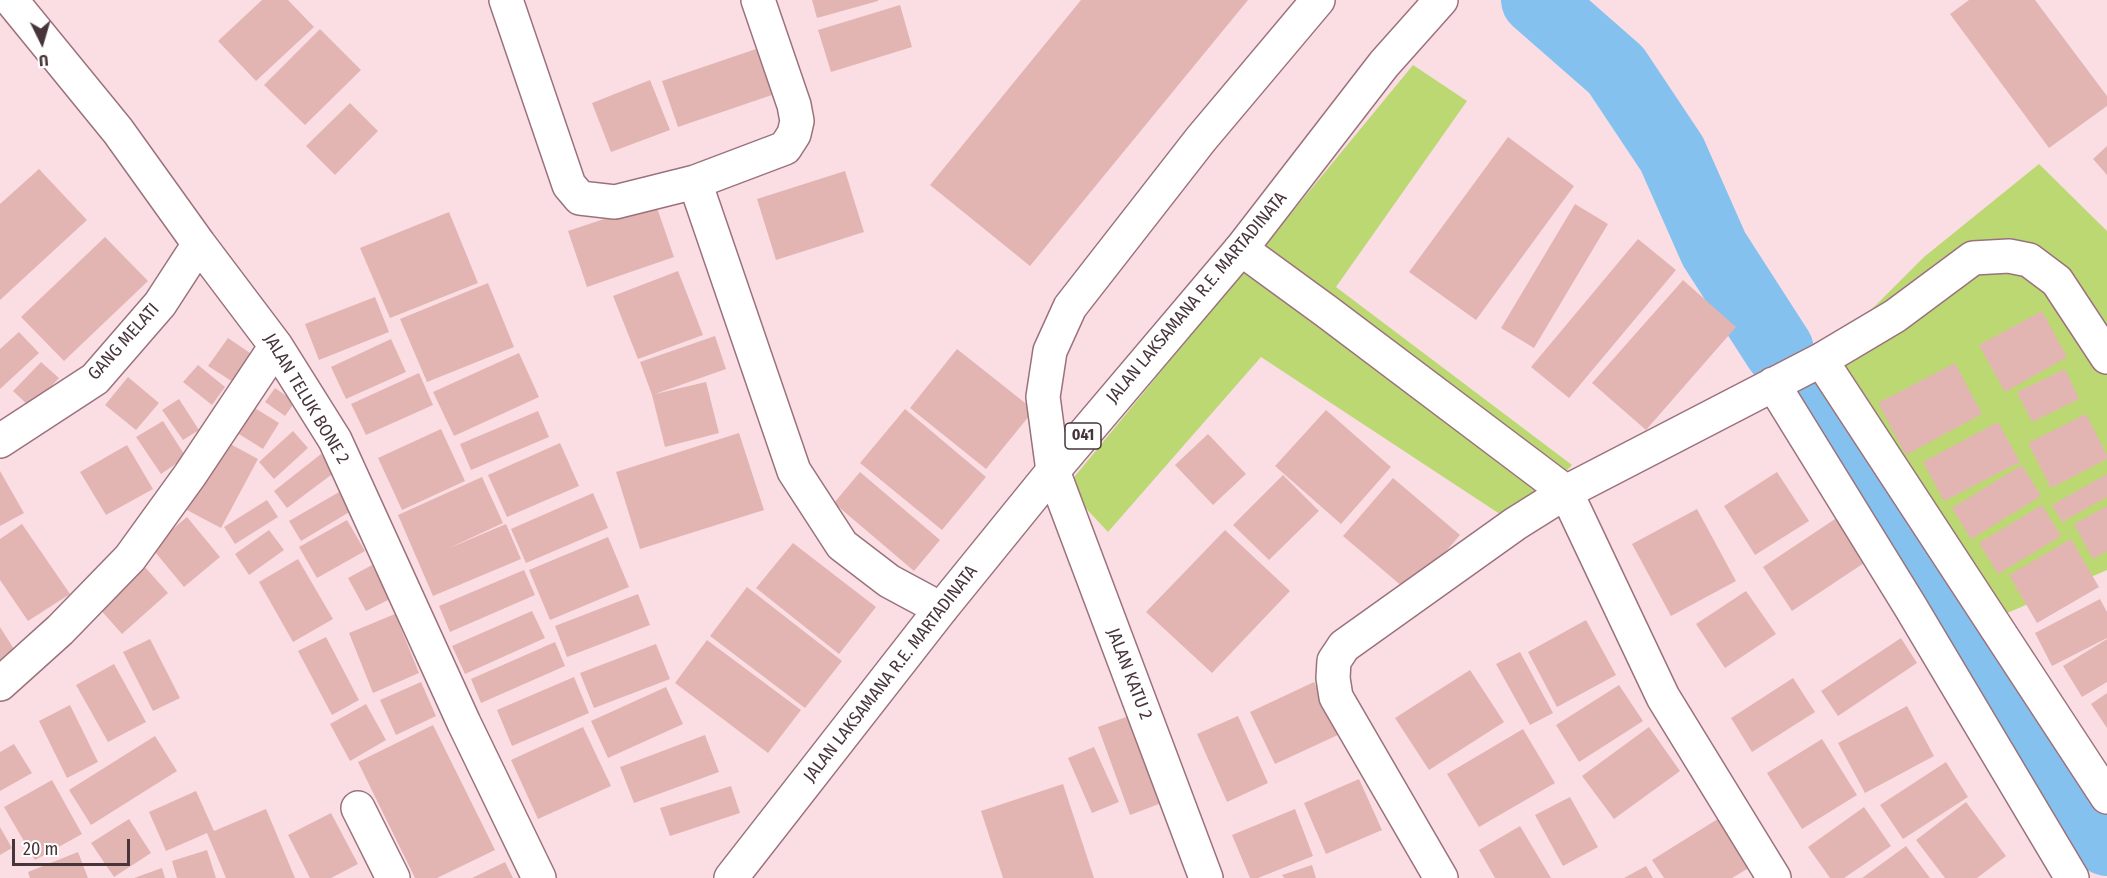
<!DOCTYPE html>
<style>
body{margin:0}
#map{position:relative;width:2107px;height:878px;overflow:hidden;background:#fadee4;font-family:"Fira Sans Condensed",sans-serif}
canvas{display:block}
.north{position:absolute;left:12px;top:12px;width:60px;height:60px;-webkit-text-stroke:4px #fff;paint-order:stroke;rotate:175deg;font-size:16px;font-weight:700;line-height:24px;text-align:center;color:#47353a}
.north::after{content:'';display:block;margin:auto;width:21px;height:27px;background:#47353a;clip-path:polygon(50% 0,100% 100%,50% 72%,0 100%)}
.scale{position:absolute;left:12px;top:839px;width:118px;height:27px;box-sizing:border-box;border:3px solid #47353a;border-top:0;padding-left:8px;font-size:18px;line-height:21px;white-space:nowrap;color:#47353a;-webkit-text-stroke:4px #fff;paint-order:stroke}
</style>
<div id="map">
<canvas width="2107" height="878"></canvas>
<div class="north">U</div>
<div class="scale">20 m</div>
</div>
<script>
const g = document.querySelector('canvas').getContext('2d');
g.lineJoin = 'round';
function fillPath(path, color) { g.fillStyle = color; g.fill(path, 'evenodd'); }
const toPath = rows => new Path2D(rows.map(r => 'M' + r).join(''));
function stroke(path, color, width, dash) { g.strokeStyle = color; g.lineWidth = width; g.lineCap = dash ? 'butt' : 'round'; g.setLineDash(dash || []); g.stroke(path); }
function drawText(font, color, halo, rows, align = 'center') {
  g.font = font + ' "Fira Sans Condensed",sans-serif'; g.lineWidth = 5; g.setLineDash([]); g.textBaseline = 'middle'; g.strokeStyle = halo; g.fillStyle = color; for (const [text, x, y, turn = 0] of rows) {
    g.save(); g.translate(x, y); g.rotate((+turn || 0) * Math.PI / 180); g.textAlign = isNaN(turn) ? turn : align; if (halo) g.strokeText(text, 0, 0); g.fillText(text, 0, 0); g.restore();
  }
}
fillPath(toPath([
 [1413,65,1467,101,1336,287,1572,465,1515,524,1261,357,1108,532,1066,487],
 [2039,164,2107,231,2107,570,1991,620,1821,360,1924,257]
]), '#bcd873');
stroke(toPath([
 [1536,0,1616,70,1672,154,1714,249,1779,350],
 [1798,378,1886,506,2107,841]
]), '#84c1ef', 70);
fillPath(toPath([
 [262,0,288,0,314,27,256,81,218,41],
 [812,0,878,0,878,1,817,18],
 [1081,0,1248,0,1030,266,930,185],
 [1969,0,2035,0,2107,96,2107,106,2049,148,1950,14],
 [900,5,912,47,831,72,818,30],
 [320,29,361,70,305,125,264,85],
 [756,49,772,95,678,127,662,81],
 [650,80,670,130,611,152,592,103],
 [350,103,378,131,335,175,306,146],
 [1508,137,1574,186,1476,320,1409,272],
 [2107,146,2107,175,2093,159],
 [39,169,87,220,0,300,0,204],
 [845,171,864,232,776,260,757,199],
 [655,202,674,257,587,287,568,231],
 [1575,204,1608,224,1534,348,1501,328],
 [449,212,478,283,390,318,360,248],
 [105,237,148,281,64,361,21,317],
 [1638,239,1676,270,1569,398,1531,367],
 [678,271,703,335,638,359,613,296],
 [1683,280,1736,327,1646,430,1592,383],
 [488,283,514,347,427,382,400,319],
 [375,297,389,332,319,360,305,324],
 [2042,311,2067,357,2005,392,1979,345],
 [19,332,39,353,0,389,0,349],
 [715,336,726,369,655,394,706,382,719,433,665,447,652,395,640,362],
 [228,338,253,355,233,382,208,366],
 [391,339,406,372,346,399,331,367],
 [957,349,1034,410,986,469,910,408],
 [519,353,539,397,454,436,433,392],
 [41,362,59,378,31,408,13,391],
 [1955,363,1982,414,1906,455,1878,403],
 [198,365,225,387,212,405,183,382],
 [2065,369,2079,399,2032,422,2017,392],
 [419,373,433,405,366,435,351,404],
 [128,377,159,403,136,430,105,405],
 [275,388,295,402,285,416,265,402],
 [179,399,199,430,183,440,162,410],
 [250,405,279,423,263,449,234,431],
 [905,409,986,477,942,530,860,463],
 [1326,410,1391,467,1341,524,1275,466],
 [538,411,549,437,471,470,460,444],
 [2086,414,2107,455,2107,459,2051,488,2028,443],
 [163,421,186,457,161,474,136,437],
 [1998,422,2020,462,1944,501,1923,462],
 [441,429,465,481,402,510,378,458],
 [293,431,308,448,274,479,259,462],
 [739,433,764,510,640,549,616,472],
 [1208,434,1246,474,1213,505,1175,465],
 [223,440,258,459,221,528,185,509],
 [560,443,579,486,507,517,488,475],
 [127,445,153,489,106,515,80,472],
 [321,454,335,472,287,508,274,491],
 [2022,465,2041,496,1971,539,1952,508],
 [0,471,24,513,0,526],
 [860,472,940,540,914,571,834,503],
 [1777,472,1809,521,1755,555,1724,506],
 [2107,474,2107,497,2062,522,2052,505],
 [1283,475,1319,511,1269,560,1233,525],
 [482,477,503,523,447,549,506,524,521,559,433,596,398,515],
 [1393,478,1460,535,1410,593,1343,536],
 [339,492,351,511,301,541,289,521],
 [593,493,608,528,526,563,511,529],
 [267,500,278,517,235,544,224,527],
 [2042,505,2061,536,1998,574,1979,543],
 [2107,506,2107,551,2093,559,2074,524],
 [1697,509,1736,581,1671,616,1632,544],
 [187,517,220,557,184,587,151,547],
 [1838,517,1867,561,1792,611,1763,567],
 [347,520,365,551,317,578,299,547],
 [22,524,70,594,28,621,0,580,0,539],
 [269,530,284,550,249,575,235,554],
 [1225,530,1290,591,1212,673,1146,612],
 [608,537,629,587,550,620,529,570],
 [2071,539,2099,587,2037,623,2009,575],
 [793,543,876,607,839,654,756,588],
 [298,559,333,619,293,642,259,582],
 [372,565,390,599,366,611,348,578],
 [144,566,168,593,122,634,98,607],
 [524,570,535,595,450,632,439,606],
 [747,587,842,661,805,708,710,636],
 [1746,591,1776,634,1725,668,1696,624],
 [638,594,650,625,567,657,555,626],
 [2100,599,2107,612,2107,638,2052,666,2035,633],
 [532,611,545,638,465,674,452,646],
 [395,614,419,673,373,693,349,633],
 [1586,620,1616,675,1557,707,1528,652],
 [0,627,19,657,0,668],
 [326,637,359,700,332,715,298,651],
 [1901,638,1917,663,1838,716,1821,691],
 [150,639,180,698,153,711,123,652],
 [2107,639,2107,682,2082,697,2063,666],
 [707,640,801,710,768,753,675,683],
 [555,642,565,666,481,703,471,679],
 [656,644,670,679,594,708,580,673],
 [1520,652,1553,713,1530,725,1496,664],
 [114,664,146,722,108,742,76,685],
 [1470,670,1504,722,1429,770,1395,718],
 [574,677,589,713,512,746,497,710],
 [1793,678,1815,712,1752,752,1731,718],
 [421,682,436,716,396,735,380,700],
 [1314,682,1340,734,1275,764,1250,712],
 [1619,685,1643,721,1579,762,1556,725],
 [666,687,683,724,608,758,591,721],
 [2107,693,2107,728,2091,704],
 [366,704,386,740,350,761,330,724],
 [70,705,98,762,67,778,39,721],
 [1907,706,1934,756,1865,793,1838,743],
 [1140,712,1172,799,1130,815,1098,727],
 [1238,716,1268,783,1227,802,1197,734],
 [433,725,495,850,437,878,415,878,358,762],
 [583,727,611,786,538,819,511,760],
 [1649,727,1680,771,1614,819,1582,776],
 [1523,729,1555,783,1479,827,1447,774],
 [705,735,719,772,634,803,620,767],
 [155,736,177,771,91,825,69,790],
 [1822,739,1857,795,1802,829,1767,773],
 [14,744,32,773,0,791,0,752],
 [1094,747,1119,802,1092,813,1068,758],
 [1946,762,1968,797,1903,839,1880,805],
 [1359,779,1382,830,1326,854,1304,803],
 [52,780,82,834,35,860,4,807],
 [1063,784,1094,878,1003,878,981,811],
 [731,786,740,813,670,836,660,808],
 [196,791,214,831,266,809,295,878,226,878,207,833,166,851,149,812],
 [1570,797,1598,847,1563,866,1535,815],
 [1966,802,2006,856,1977,878,1945,878,1916,840],
 [1864,807,1891,846,1844,878,1830,878,1808,847],
 [1295,809,1313,856,1258,878,1250,878,1232,835],
 [331,813,358,864,331,878,310,878,288,835],
 [1721,817,1752,866,1732,878,1664,878,1652,860],
 [129,819,151,853,114,877,91,843],
 [1520,826,1551,878,1495,878,1479,850],
 [0,827,12,848,0,855],
 [1906,846,1930,878,1862,878],
 [207,850,216,878,177,878,172,861],
 [78,852,88,878,30,878,28,872],
 [505,862,513,878,472,878],
 [1312,865,1316,878,1284,878,1282,875],
 [1646,866,1653,878,1624,878],
 [162,868,165,878,134,878]
]), '#e3b5b2');
const minor = toPath([
 [11,0,118,131,199,244,276,346,335,440,464,723,539,878],
 [506,0,569,185,580,198,615,202,695,182],
 [758,0,794,105,797,121,794,134,785,148,695,182,794,471,842,545,889,581,941,609],
 [1241,249,1326,311,1566,492,1663,697,1774,878],
 [1821,360,2107,797],
 [1773,384,1910,606,2072,878],
 [0,441,95,379,160,304,199,244],
 [0,684,60,630,130,558,190,475,276,346],
 [358,808,393,878],
 [1206,878,1053,471,1043,397,1050,351,1070,307,1201,139,1318,0],
 [1441,878,1336,697,1333,678,1334,661,1344,646,1515,524,1566,492,1821,360,1895,316,1973,258,2009,256,2029,260,2057,281,2107,357]
]);
const major = toPath([
 [731,878,941,609,1053,471,1241,249,1384,64,1441,0]
]);
stroke(minor, '#9b727c', 36);
stroke(major, '#9b727c', 36);
stroke(minor, '#fff', 33);
stroke(major, '#fff', 33);
for (const [x, y, w] of [
 [1083,436,36]
]) { const box = new Path2D(); box.roundRect(x - w / 2, y - 13, w, 26, 4.5); g.fillStyle = '#fff'; g.fill(box); stroke(box, '#47353a', 1.5); }
drawText('bold 16px', '#47353a', null, [
 ["041",1083,436]
]);
drawText('18px', '#47353a', '#fff', [
 ["JALAN LAKSAMANA R.E. MARTADINATA",1197,298,-50],
 ["GANG MELATI",124,342,-48],
 ["JALAN TELUK BONE 2",306,399,59],
 ["JALAN LAKSAMANA R.E. MARTADINATA",891,674,-52],
 ["JALAN KATU 2",1129,674,69]
]);
</script>
